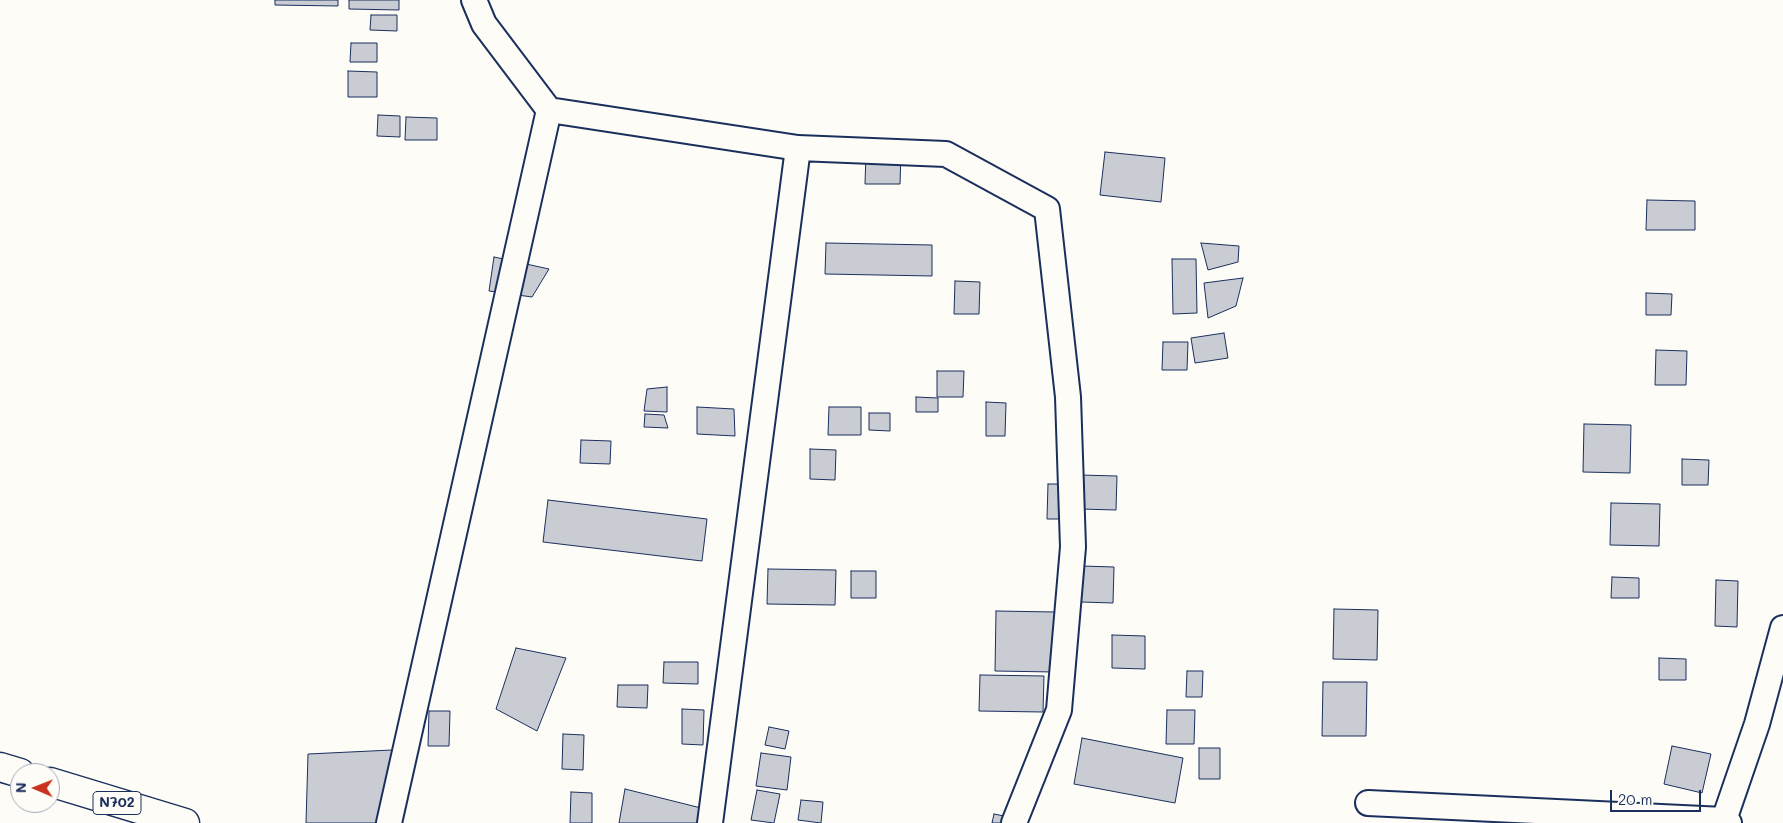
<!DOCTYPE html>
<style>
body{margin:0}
#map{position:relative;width:1783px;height:823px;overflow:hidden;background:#fdfcf7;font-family:Mali,sans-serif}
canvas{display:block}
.north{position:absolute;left:10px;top:763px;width:50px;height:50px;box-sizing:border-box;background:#fdfcf7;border:1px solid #a3aaba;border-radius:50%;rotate:271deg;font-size:14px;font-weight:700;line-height:20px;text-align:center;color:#1b2f5e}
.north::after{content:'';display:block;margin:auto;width:18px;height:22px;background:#c8321e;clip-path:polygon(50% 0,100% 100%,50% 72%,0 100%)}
.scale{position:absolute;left:1610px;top:790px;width:91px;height:22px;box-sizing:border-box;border:2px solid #1b2f5e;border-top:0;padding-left:6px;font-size:15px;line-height:18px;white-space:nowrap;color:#1b2f5e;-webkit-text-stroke:4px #fdfcf7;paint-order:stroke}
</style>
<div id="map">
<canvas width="1783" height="823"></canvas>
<div class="north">N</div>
<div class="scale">20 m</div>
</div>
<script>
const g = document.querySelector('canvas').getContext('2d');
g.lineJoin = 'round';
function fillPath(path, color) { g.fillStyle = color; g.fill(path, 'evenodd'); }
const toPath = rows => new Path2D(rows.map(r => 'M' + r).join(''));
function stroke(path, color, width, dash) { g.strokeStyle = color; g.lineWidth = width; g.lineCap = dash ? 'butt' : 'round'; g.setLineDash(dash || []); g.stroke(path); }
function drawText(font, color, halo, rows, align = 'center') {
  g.font = font + ' Mali,sans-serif'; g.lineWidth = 4; g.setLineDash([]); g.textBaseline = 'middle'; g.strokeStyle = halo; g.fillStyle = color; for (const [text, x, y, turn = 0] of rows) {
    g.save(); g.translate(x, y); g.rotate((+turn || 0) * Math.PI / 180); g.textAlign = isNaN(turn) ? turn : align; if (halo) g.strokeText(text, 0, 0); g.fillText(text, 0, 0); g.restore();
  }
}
const building = toPath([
 [275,0,338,0,338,6,275,5,275,0],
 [349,0,399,0,399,10,349,9,349,0],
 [371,15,397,15,397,31,370,30,371,15],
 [351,43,377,43,377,62,350,62,351,43],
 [348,71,377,72,377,97,348,97,348,71],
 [378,115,400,116,400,137,377,136,378,115],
 [406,117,437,118,437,140,405,140,406,117],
 [1105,152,1165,158,1161,202,1100,195,1105,152],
 [866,153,901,153,900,184,865,184,866,153],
 [1647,200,1695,201,1695,230,1646,230,1647,200],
 [826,243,932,245,932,276,825,274,826,243],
 [1201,243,1239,246,1238,262,1208,270,1201,243],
 [494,257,549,269,532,297,489,291,494,257],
 [1172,259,1196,259,1197,313,1173,314,1172,259],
 [1243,278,1236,306,1208,318,1204,283,1243,278],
 [955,281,980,282,979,314,954,314,955,281],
 [1646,293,1672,294,1671,315,1646,315,1646,293],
 [1224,333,1228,358,1195,363,1191,338,1224,333],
 [1163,342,1188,342,1187,370,1162,370,1163,342],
 [1656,350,1687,351,1686,385,1655,385,1656,350],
 [937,371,964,371,963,397,937,397,937,371],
 [667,387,667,412,644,411,647,389,667,387],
 [916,397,938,398,938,412,916,412,916,397],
 [986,402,1006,403,1005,436,986,436,986,402],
 [697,407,734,409,735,436,697,434,697,407],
 [829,407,861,407,861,435,828,435,829,407],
 [869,413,890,413,890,431,869,430,869,413],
 [645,414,664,415,668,428,644,427,645,414],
 [1584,424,1631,425,1630,473,1583,472,1584,424],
 [581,440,611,441,610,464,580,463,581,440],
 [810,449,836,450,835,480,810,479,810,449],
 [1682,459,1709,460,1708,485,1682,485,1682,459],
 [1080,475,1117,476,1116,510,1080,509,1080,475],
 [1048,484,1070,484,1069,519,1047,519,1048,484],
 [548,500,707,519,702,561,543,542,548,500],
 [1611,503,1660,504,1659,546,1610,545,1611,503],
 [1082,566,1114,567,1113,603,1081,602,1082,566],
 [768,569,836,570,835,605,767,604,768,569],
 [851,571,876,571,876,598,851,598,851,571],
 [1612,577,1639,578,1639,598,1611,598,1612,577],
 [1716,580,1738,581,1737,627,1715,626,1716,580],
 [1334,609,1378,610,1377,660,1333,659,1334,609],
 [996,611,1055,612,1054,672,995,671,996,611],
 [1112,635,1145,636,1145,669,1112,668,1112,635],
 [516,648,566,658,537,731,496,709,516,648],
 [1659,658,1686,659,1686,680,1659,680,1659,658],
 [664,662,698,662,698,684,663,683,664,662],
 [1187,671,1203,671,1202,697,1186,697,1187,671],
 [980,675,1044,676,1043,712,979,711,980,675],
 [1323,682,1367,682,1366,736,1322,736,1323,682],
 [618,685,648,685,647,708,617,707,618,685],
 [682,709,704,710,703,745,682,744,682,709],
 [1167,710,1195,710,1194,744,1166,744,1167,710],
 [429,711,450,711,449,746,428,746,429,711],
 [769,727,789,731,785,749,765,745,769,727],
 [563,734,584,735,583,770,562,769,563,734],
 [1082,738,1183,758,1175,803,1074,784,1082,738],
 [1672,746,1711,754,1702,793,1664,784,1672,746],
 [1199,748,1220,748,1220,779,1199,779,1199,748],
 [392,750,388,823,306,823,308,754,392,750],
 [761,753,791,757,787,790,756,786,761,753],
 [625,789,705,809,702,823,619,823,625,789],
 [757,790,780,794,774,823,751,820,757,790],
 [571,792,592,793,592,823,570,823,571,792],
 [801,800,823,802,821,823,798,820,801,800],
 [994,814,1024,820,1023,823,992,823,994,814]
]);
fillPath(building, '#c9ccd3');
stroke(building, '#1b2f5e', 1);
const street = toPath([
 [474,0,484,24,549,110,798,148,710,823],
 [798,148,946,154,1047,209,1068,397,1073,547,1059,710,1014,823],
 [1368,803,1724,820,1729,823],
 [389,823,549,110],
 [1723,823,1757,724,1783,628]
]);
const highway = toPath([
 [0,767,20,773],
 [50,782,185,823]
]);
stroke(street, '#1b2f5e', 28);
stroke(highway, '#1b2f5e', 31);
stroke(street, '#fdfcf7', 24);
stroke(highway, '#fdfcf7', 28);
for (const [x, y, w] of [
 [117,803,48]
]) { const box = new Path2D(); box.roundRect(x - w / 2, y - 11.5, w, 23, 4); g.fillStyle = '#fdfcf7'; g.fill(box); stroke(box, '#1b2f5e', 1); }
drawText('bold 14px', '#1b2f5e', null, [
 ["N702",117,803]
]);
</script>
